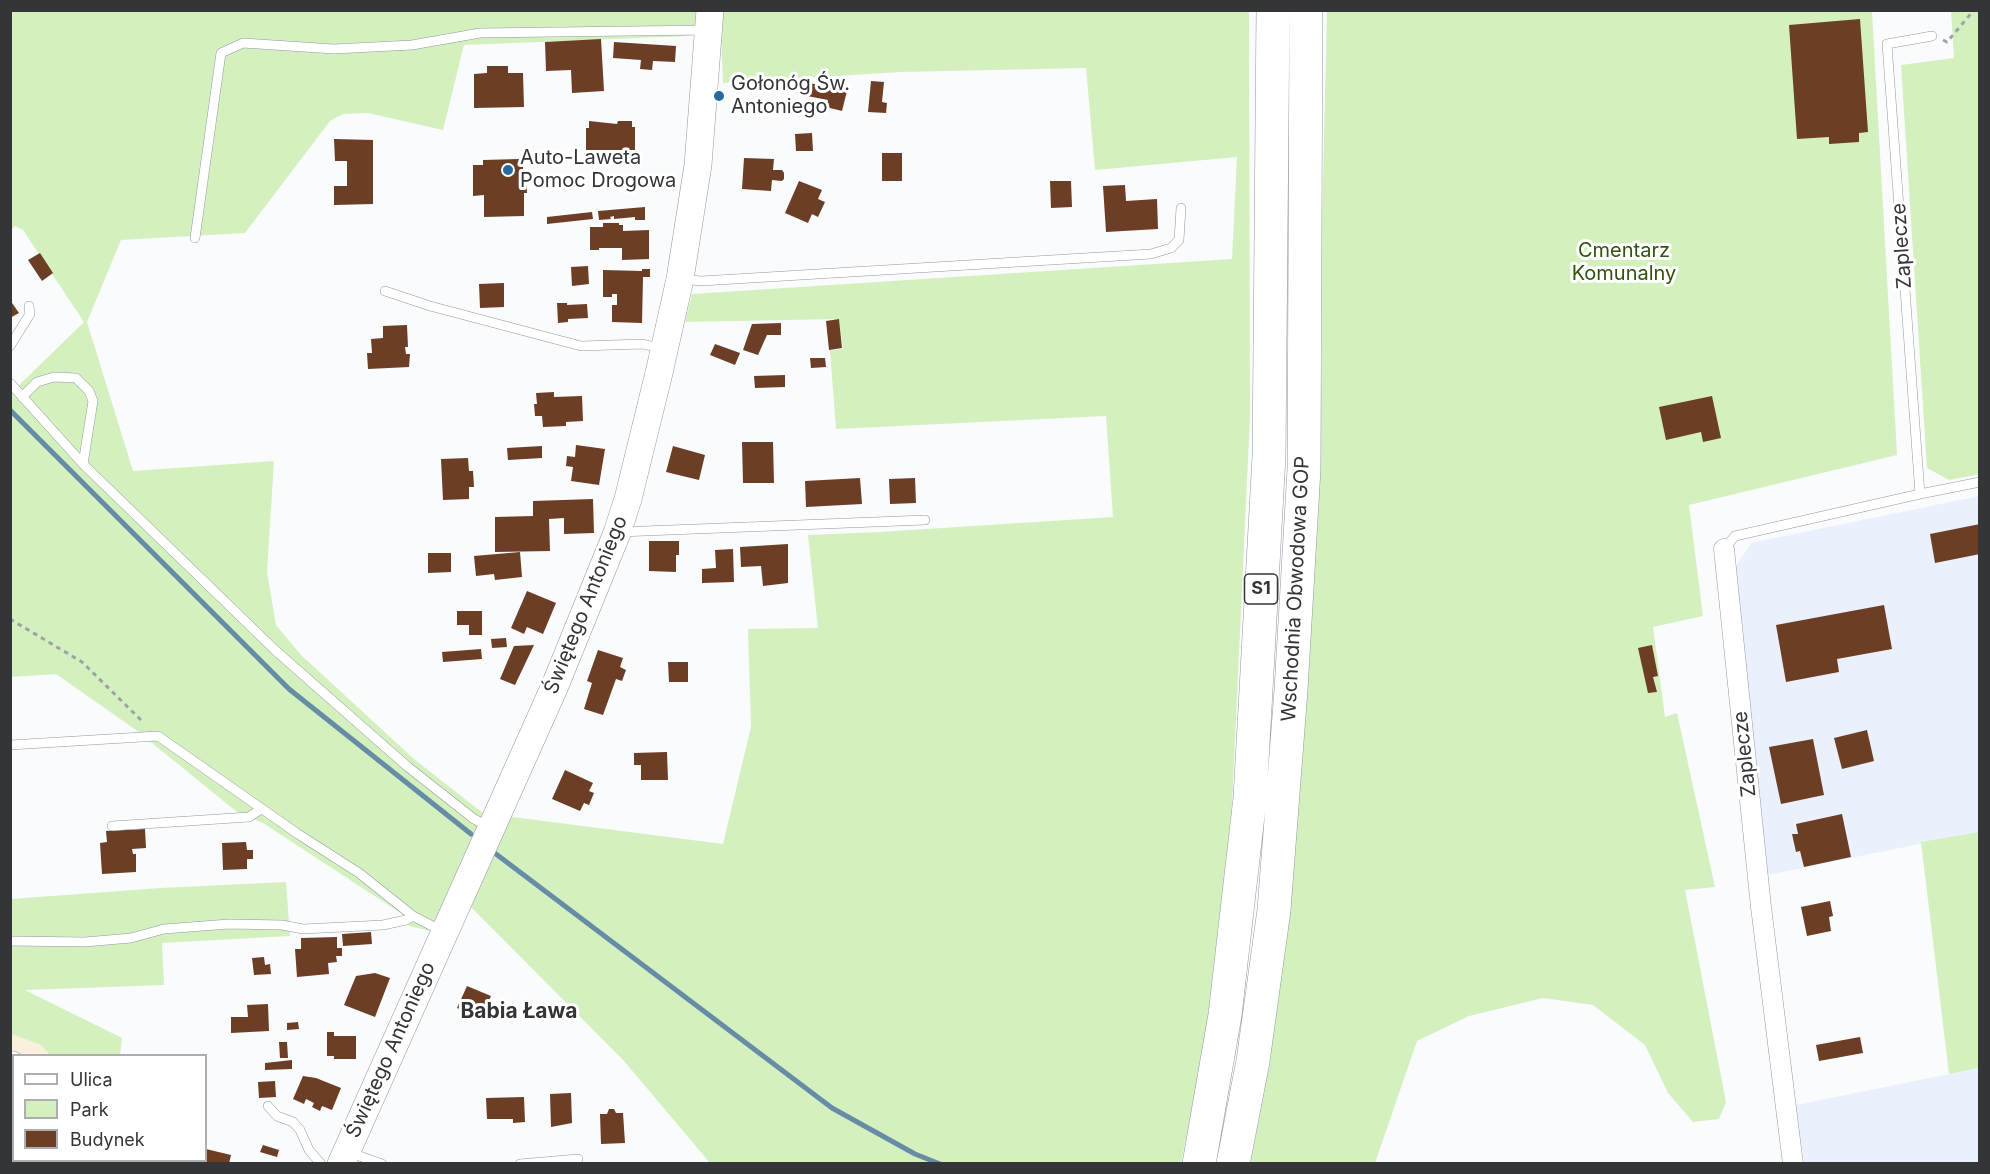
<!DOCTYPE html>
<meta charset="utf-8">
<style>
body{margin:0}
#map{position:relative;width:1990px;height:1174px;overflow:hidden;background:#f9fbfd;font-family:Inter,sans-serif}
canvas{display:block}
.frame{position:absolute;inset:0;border:12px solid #333539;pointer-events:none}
.legend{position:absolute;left:12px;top:1054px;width:195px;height:108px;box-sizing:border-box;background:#fff;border:2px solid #adaeb0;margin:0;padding:8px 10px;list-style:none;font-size:18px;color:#333539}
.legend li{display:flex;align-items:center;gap:12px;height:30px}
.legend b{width:30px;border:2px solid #adaeb0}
</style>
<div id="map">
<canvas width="1990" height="1174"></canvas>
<div class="frame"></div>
<ul class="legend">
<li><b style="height:8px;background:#fff"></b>Ulica</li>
<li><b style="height:16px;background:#d4f0bf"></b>Park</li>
<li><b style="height:16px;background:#6b3e25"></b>Budynek</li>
</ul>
</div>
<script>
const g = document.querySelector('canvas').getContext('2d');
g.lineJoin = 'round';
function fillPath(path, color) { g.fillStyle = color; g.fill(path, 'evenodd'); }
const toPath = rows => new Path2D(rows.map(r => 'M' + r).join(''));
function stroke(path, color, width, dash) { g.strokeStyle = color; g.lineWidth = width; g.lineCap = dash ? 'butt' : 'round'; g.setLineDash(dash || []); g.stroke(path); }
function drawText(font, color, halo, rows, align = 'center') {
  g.font = font + ' Inter,sans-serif'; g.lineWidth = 6; g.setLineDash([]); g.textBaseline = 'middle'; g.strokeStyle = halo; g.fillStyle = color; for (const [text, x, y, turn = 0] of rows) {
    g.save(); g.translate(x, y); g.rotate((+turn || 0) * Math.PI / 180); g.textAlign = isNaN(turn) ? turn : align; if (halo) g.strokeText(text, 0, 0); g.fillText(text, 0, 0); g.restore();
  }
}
fillPath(toPath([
 [1979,496,1979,832,1767,875,1734,569,1751,543],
 [1979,1068,1979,1163,1804,1163,1796,1105]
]), '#eaf1fc');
fillPath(toPath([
 [11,1034,41,1045,50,1055,14,1056,14,1160,92,1161,91,1164,11,1164]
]), '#faf0db');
fillPath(toPath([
 [11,11,700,11,699,34,688,36,464,45,443,130,368,113,343,114,330,121,245,233,121,240,87,322,133,471,274,461,267,572,276,625,301,655,414,759,484,814,431,931,409,926,402,914,263,823,237,812,136,730,56,674,11,677,11,393,84,322,23,230,15,226,11,230],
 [720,11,1249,11,1250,416,1230,848,1205,1046,1181,1163,710,1163,624,1061,470,906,505,816,723,844,751,727,748,629,818,628,808,535,880,532,1113,517,1106,416,836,429,830,350,843,349,839,319,685,322,692,294,1232,259,1237,157,1095,170,1086,68,901,72,723,83],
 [1327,11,1872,11,1897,455,1689,505,1703,616,1653,627,1665,717,1677,713,1715,887,1685,890,1726,1102,1719,1119,1693,1122,1668,1093,1645,1045,1593,1005,1543,998,1469,1016,1417,1041,1375,1163,1248,1164,1288,912,1300,792,1317,514,1322,366,1322,223],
 [1951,11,1979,11,1980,474,1949,480,1927,468,1901,65,1954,58],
 [1979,832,1979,1068,1949,1074,1921,842],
 [286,882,290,936,162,943,164,985,25,990,122,1038,120,1055,50,1055,41,1045,11,1034,11,899,161,888],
 [10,1085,14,1086,14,1142,11,1151]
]), '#d4f0bf');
stroke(toPath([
 [10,410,289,689,471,834],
 [492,851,832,1108,915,1154,940,1164]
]), '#678da6', 5);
fillPath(toPath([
 [1860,19,1868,132,1859,133,1859,142,1829,144,1829,137,1797,139,1789,25],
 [601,39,604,91,572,93,571,70,546,71,545,42],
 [614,42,676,46,675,62,653,61,652,70,640,69,641,60,613,58],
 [487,66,508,66,508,73,523,73,524,107,474,108,474,74,487,73],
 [871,81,884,82,882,102,887,103,886,113,868,112],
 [810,83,847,91,842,111,826,107,828,100,807,96],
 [589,121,617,124,618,121,632,121,632,127,635,127,635,150,586,150,586,128,589,128],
 [812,133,813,151,796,151,795,134],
 [334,139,373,140,373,204,334,205,334,186,347,186,347,161,335,161],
 [882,153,902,153,902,181,882,181],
 [744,158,774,159,773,170,782,170,784,173,784,179,782,181,772,180,771,191,742,189],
 [519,159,519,166,523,166,523,178,526,178,527,193,524,193,524,216,484,217,484,195,473,196,473,165,483,165,483,160],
 [799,181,822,190,818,199,825,202,818,217,812,214,808,223,785,213],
 [1050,181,1071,181,1072,207,1051,208],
 [1125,185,1126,201,1157,199,1158,229,1106,232,1103,186],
 [645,207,645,220,635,220,635,217,614,219,614,216,610,217,611,219,599,220,598,211],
 [592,212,593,219,547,224,547,217],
 [603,223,619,223,619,225,623,225,623,231,649,230,649,259,622,260,622,248,599,248,599,250,590,250,590,227,603,227],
 [40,253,53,273,42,281,28,260],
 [588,266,589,284,572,286,571,267],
 [642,269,650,269,650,277,643,277,642,323,612,322,612,305,617,305,617,294,612,294,612,297,603,297,603,270,642,271],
 [504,283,504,307,480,308,479,284],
 [10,300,19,313,10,318],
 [557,303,567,303,567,305,587,304,588,318,568,319,568,322,558,323],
 [839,319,842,348,829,350,826,321],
 [781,323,781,335,767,335,758,355,743,350,752,324],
 [407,325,408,347,405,347,406,354,410,354,409,367,368,369,367,353,372,353,371,339,383,338,383,326],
 [715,344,740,353,735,365,710,355],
 [810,358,825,358,826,367,811,368],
 [785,375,785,387,755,388,754,376],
 [554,392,554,397,582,396,583,421,566,422,566,426,543,427,542,416,535,416,534,404,537,404,536,393],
 [1712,396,1721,438,1703,442,1701,432,1666,440,1659,407],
 [742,442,773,442,774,483,743,483],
 [576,445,605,449,599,485,571,481,573,467,566,466,567,456,575,457],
 [542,446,542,458,508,460,507,448],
 [673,446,705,455,699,480,666,472],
 [468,458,469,471,473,471,474,487,469,487,469,499,443,500,441,459],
 [860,478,862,504,806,507,805,481],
 [915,478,916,503,890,504,889,479],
 [593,499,594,533,564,534,564,518,549,519,550,551,495,552,495,517,533,516,533,501],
 [1980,524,1980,554,1935,563,1930,534],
 [649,541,679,541,679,555,676,555,676,572,649,571],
 [788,544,788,583,763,586,761,566,741,567,740,547],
 [733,549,734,582,702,583,702,569,716,568,715,550],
 [520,552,522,577,495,580,494,574,476,576,474,556],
 [428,553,451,553,451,572,428,573],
 [527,591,556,603,543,634,527,627,524,634,511,628],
 [1884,605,1892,649,1837,659,1839,672,1786,682,1776,625],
 [457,611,482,611,482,635,469,635,469,625,457,625],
 [506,638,507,647,492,648,491,639],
 [534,645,515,685,500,679,514,646],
 [1652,645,1658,676,1653,677,1657,692,1648,693,1638,648],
 [481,649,482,659,443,662,442,652],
 [598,650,623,658,620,667,626,670,622,681,616,679,603,715,584,709,592,683,587,681],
 [668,662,688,662,688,682,669,682],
 [1867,730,1874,761,1842,769,1834,738],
 [1813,739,1824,795,1781,804,1769,747],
 [667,752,668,780,641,780,641,765,634,765,634,753],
 [565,770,593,783,589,791,594,793,589,805,584,803,580,811,552,799],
 [1842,814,1851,857,1804,867,1800,851,1796,852,1792,834,1798,834,1796,824],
 [145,829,146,848,132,849,133,854,136,854,136,872,102,874,100,843,107,842,106,831],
 [246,842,247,850,253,850,253,859,247,859,247,869,223,870,222,843],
 [1830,901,1833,916,1829,917,1831,931,1807,936,1801,907],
 [371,932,372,944,343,946,342,934],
 [337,937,337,948,342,948,342,956,336,956,337,962,328,963,329,974,297,977,295,949,301,949,301,938],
 [264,957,265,965,270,964,271,974,254,975,252,958],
 [375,973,390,978,375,1017,344,1005,356,976],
 [467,986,491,996,481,1018,457,1008],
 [268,1004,269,1031,231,1033,231,1017,248,1017,247,1005],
 [298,1022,299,1029,287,1030,287,1023],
 [327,1032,334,1032,334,1036,356,1036,356,1059,334,1059,334,1056,327,1056],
 [1860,1037,1863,1053,1819,1061,1816,1045],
 [279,1042,287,1042,288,1058,280,1058],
 [292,1060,292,1069,265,1070,265,1063],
 [303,1076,316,1078,341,1088,332,1110,322,1106,320,1111,312,1107,314,1103,306,1099,304,1104,293,1099],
 [275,1081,276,1097,259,1098,258,1082],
 [571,1093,572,1123,551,1127,550,1094],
 [524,1097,525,1122,513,1123,513,1119,487,1119,486,1098],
 [609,1109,614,1109,616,1113,623,1113,625,1143,601,1144,600,1114,607,1114],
 [263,1145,279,1150,277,1157,260,1152],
 [206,1149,231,1155,229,1164,200,1164,191,1161,206,1160],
 [36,1160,63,1160,62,1164,35,1164]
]), '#6b3e25');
const lane = toPath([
 [195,238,221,53,243,43,334,49,412,45,480,33,707,30],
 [682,279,701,281,1151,254,1171,248,1179,240,1181,208],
 [385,291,430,306,581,346,643,344,663,349],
 [10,346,30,314,29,306],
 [10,383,83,464,276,651,408,767,474,819,488,826],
 [22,397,37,382,54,377,76,378,89,391,93,401,83,464],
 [1920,494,1887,44,1932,36],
 [619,532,925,520],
 [1724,549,1735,536,1920,494,1980,482],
 [10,745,158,736,298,834,359,873,413,916,442,931],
 [112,826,249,817,261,809],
 [10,941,85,942,131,938,164,929,229,924,282,925,303,929,383,925,406,920,413,916],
 [268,1106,277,1116,293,1122,300,1130,309,1150,321,1164],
 [348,1152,382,1164],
 [520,1164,578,1159]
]);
const street = toPath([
 [1724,549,1761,907,1793,1164],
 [10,1061,14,1062],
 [74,1164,75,1160]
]);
const secondary = toPath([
 [341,1164,554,688,617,533,628,499,659,373,680,279,698,165,710,10]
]);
const highway = toPath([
 [1199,1164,1225,1015,1250,798,1269,456,1273,10],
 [1233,1164,1253,1061,1274,910,1291,690,1304,469,1306,10]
]);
stroke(lane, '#9198a1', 10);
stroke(street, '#9198a1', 21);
stroke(secondary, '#9198a1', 28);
stroke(highway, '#9198a1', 34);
stroke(toPath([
 [1943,40,1947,42,1974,10],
 [10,619,82,662,143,722]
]), '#9fa1a4', 3, [4.5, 4.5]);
stroke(lane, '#fff', 9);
stroke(street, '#fff', 20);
stroke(secondary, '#fff', 27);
stroke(highway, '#fff', 33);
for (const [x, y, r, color] of [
 [719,96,6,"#256b9f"],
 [508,170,6,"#256b9f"]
]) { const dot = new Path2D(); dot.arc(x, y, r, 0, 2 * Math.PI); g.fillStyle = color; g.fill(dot); stroke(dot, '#fff', 2); }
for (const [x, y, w] of [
 [1261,589,33]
]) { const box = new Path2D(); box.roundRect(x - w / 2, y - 15, w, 30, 4.5); g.fillStyle = '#fff'; g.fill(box); stroke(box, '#333539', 1.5); }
drawText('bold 18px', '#333539', null, [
 ["S1",1261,589]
]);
drawText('20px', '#333539', '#fff', [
 ["Gołonóg Św.",731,84],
 ["Antoniego",731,107],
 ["Auto-Laweta",520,158],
 ["Pomoc Drogowa",520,181]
], 'left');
drawText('20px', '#333539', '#fff', [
 ["Zaplecze",1902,246,-94],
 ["Wschodnia Obwodowa GOP",1296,589,-87],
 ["Świętego Antoniego",586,605,-68],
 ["Zaplecze",1745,754,-96],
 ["Świętego Antoniego",391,1050,-66]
]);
drawText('20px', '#31530b', '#fff', [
 ["Cmentarz",1624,251],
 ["Komunalny",1624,274]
]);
drawText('bold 21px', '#333539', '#fff', [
 ["Babia Ława",519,1012]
]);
</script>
